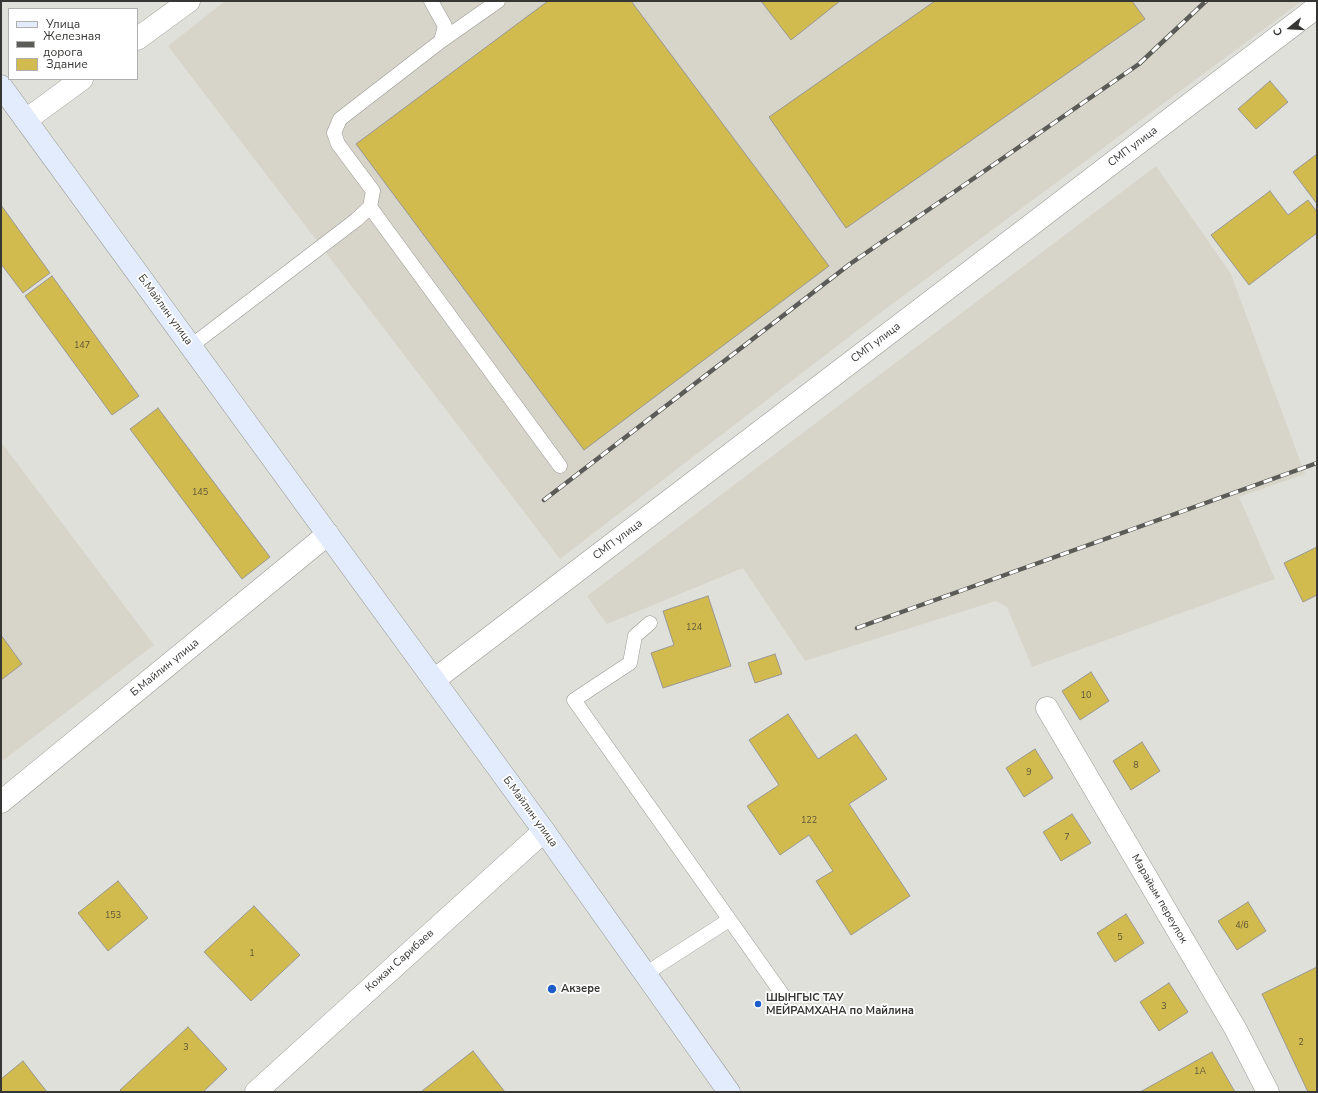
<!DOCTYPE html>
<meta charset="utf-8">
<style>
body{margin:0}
#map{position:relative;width:1318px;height:1093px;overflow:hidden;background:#e0e0db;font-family:"Nunito Sans",sans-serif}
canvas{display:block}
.frame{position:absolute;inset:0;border:2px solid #363634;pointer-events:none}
.legend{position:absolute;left:8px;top:8px;width:130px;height:72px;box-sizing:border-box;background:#fff;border:1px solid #afafae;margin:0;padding:5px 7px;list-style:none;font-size:12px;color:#363634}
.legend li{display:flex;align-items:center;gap:8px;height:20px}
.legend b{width:20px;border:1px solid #afafae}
.north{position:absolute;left:1270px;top:8px;width:40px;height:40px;-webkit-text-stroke:3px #fff;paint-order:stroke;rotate:252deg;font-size:11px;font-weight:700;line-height:16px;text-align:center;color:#363634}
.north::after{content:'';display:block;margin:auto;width:14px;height:18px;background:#363634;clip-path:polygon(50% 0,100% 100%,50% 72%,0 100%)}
</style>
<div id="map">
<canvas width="1318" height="1093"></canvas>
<div class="frame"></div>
<ul class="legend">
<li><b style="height:5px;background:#e2ecfc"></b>Улица</li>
<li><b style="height:5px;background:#5b5b58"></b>Железная дорога</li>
<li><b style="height:11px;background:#d1ba4e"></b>Здание</li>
</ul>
<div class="north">С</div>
</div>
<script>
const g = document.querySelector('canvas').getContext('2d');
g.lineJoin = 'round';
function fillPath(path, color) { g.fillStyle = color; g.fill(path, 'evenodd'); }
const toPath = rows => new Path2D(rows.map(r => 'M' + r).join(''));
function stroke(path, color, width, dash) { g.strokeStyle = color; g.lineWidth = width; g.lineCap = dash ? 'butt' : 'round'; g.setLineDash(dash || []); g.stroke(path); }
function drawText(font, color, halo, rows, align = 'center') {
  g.font = font + ' "Nunito Sans",sans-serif'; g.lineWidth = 3.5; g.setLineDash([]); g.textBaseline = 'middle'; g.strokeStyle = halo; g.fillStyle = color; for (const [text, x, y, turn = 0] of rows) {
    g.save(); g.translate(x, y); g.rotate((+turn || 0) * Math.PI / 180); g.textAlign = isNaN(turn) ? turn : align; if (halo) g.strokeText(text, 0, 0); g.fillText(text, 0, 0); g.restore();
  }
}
fillPath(toPath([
 [225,1,1302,1,884,310,560,559,168,46],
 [1156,166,1231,274,1305,474,1239,497,1275,579,1032,667,1007,607,996,601,805,661,743,568,607,624,595,608,587,596],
 [1,442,154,645,1,762]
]), '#d7d5ca');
const building = toPath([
 [548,1,631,1,829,266,584,450,356,144,548,1],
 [761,1,840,1,791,40,761,1],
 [935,1,1132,1,1145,19,846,228,769,117,935,1],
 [1270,81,1288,102,1256,129,1238,109,1270,81],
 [1317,154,1317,204,1293,172,1317,154],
 [1270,191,1288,215,1308,200,1317,212,1317,233,1249,285,1211,235,1270,191],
 [1,205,50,273,23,293,1,264,1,205],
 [52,276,139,396,112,415,25,296,52,276],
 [158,408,270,557,242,579,130,429,158,408],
 [1317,547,1317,595,1303,602,1284,563,1317,547],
 [708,596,731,666,663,688,651,653,674,645,663,611,708,596],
 [1,635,22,664,1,680,1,635],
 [775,654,782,674,755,683,748,663,775,654],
 [1091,672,1109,701,1080,720,1062,691,1091,672],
 [788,714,818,759,856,734,887,779,849,804,910,896,851,935,816,881,833,871,809,835,780,855,747,806,779,785,749,740,788,714],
 [1142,742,1160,771,1131,790,1113,761,1142,742],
 [1035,749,1053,778,1024,797,1006,768,1035,749],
 [1072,814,1091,843,1061,861,1043,832,1072,814],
 [118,881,148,918,108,951,78,913,118,881],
 [1248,902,1266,931,1237,950,1218,921,1248,902],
 [254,906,300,955,251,1001,204,952,254,906],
 [1126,914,1144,943,1115,962,1097,933,1126,914],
 [1317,967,1317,1092,1308,1092,1262,994,1317,967],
 [1169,983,1188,1012,1159,1031,1140,1002,1169,983],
 [188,1027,227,1069,203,1092,122,1092,120,1090,188,1027],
 [473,1051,505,1092,423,1092,422,1091,473,1051],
 [1212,1052,1235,1092,1140,1092,1212,1052],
 [23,1061,47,1092,1,1092,1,1079,23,1061]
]);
fillPath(building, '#d1ba4e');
stroke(building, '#999894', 1);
const lane = toPath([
 [441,41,498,1],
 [370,207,560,466],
 [191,346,356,220,370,207,373,191,338,144,334,133,340,119,441,41,445,26,431,1],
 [650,623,635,636,630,663,574,700,785,998],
 [645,974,729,920]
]);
const street = toPath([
 [137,39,189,1],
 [26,120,82,79],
 [434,680,1317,7],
 [1047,708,1235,1028,1268,1092],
 [1,802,328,534],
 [256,1092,544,831]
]);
const secondary = toPath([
 [1,86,544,831,729,1092]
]);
stroke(lane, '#989793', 15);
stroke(street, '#989793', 23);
stroke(secondary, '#989793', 23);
stroke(lane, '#fff', 14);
stroke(street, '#fff', 22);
stroke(secondary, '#e2ecfc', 22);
const rail = toPath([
 [544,500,850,264,1139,64,1206,1],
 [857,628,1317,463]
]);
stroke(rail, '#5b5b58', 4.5);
stroke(rail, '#fff', 3, [9]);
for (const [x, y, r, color] of [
 [552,989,5,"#1e5dc9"],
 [758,1004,4,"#1e5dc9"]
]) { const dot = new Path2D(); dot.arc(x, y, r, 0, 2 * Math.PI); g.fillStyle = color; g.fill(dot); stroke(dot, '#fff', 1.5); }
drawText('9px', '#5d573a', null, [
 ["147",82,346],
 ["145",200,493],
 ["124",694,628],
 ["10",1086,696],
 ["8",1136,766],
 ["9",1029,773],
 ["122",809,821],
 ["7",1067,838],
 ["153",113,916],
 ["4/6",1242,926],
 ["5",1120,938],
 ["1",252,954],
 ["3",1164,1007],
 ["2",1301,1043],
 ["3",186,1048],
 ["1А",1200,1072]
]);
drawText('11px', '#363634', '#fff', [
 ["СМП улица",1133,147,-37],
 ["Б.Майлин улица",165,310,54],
 ["СМП улица",876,343,-37],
 ["СМП улица",618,540,-37],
 ["Б.Майлин улица",165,668,-39],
 ["Б.Майлин улица",530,812,54],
 ["Марайым переулок",1159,899,60],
 ["Кожан Сарибаев",400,961,-42]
]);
drawText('bold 11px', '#363634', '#fff', [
 ["Акзере",561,989],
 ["ШЫНГЫС ТАУ",766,998],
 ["МЕЙРАМХАНА по Майлина",766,1011]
], 'left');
</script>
